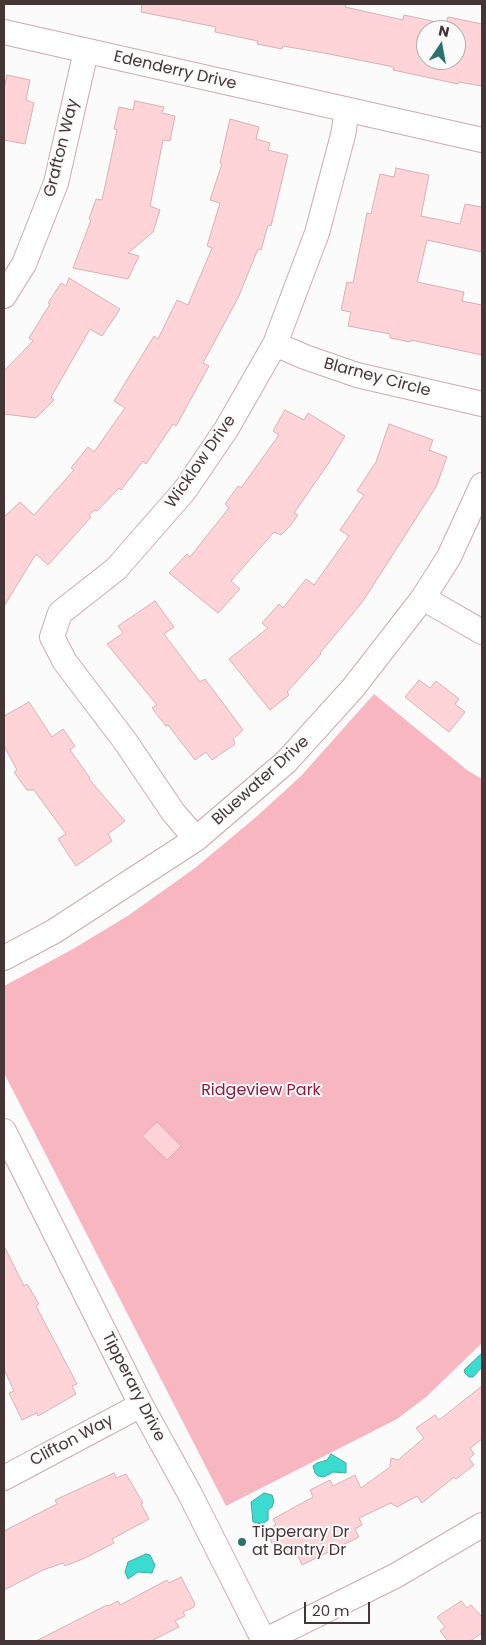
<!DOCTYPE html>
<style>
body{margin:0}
#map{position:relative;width:486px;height:1645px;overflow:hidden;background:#fbfbfb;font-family:Poppins,sans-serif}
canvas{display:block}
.frame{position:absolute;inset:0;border:5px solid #463537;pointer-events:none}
.north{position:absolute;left:416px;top:20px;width:50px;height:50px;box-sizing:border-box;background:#fbfbfb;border:1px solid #b3acad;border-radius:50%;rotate:12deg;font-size:14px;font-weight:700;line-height:20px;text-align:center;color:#463537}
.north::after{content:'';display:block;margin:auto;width:18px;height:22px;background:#2a726d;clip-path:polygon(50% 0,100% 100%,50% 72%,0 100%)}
.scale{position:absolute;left:304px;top:1602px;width:66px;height:22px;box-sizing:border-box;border:2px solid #463537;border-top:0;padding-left:6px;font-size:15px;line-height:18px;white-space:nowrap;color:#463537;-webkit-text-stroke:4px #fbfbfb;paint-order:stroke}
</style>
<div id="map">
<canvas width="486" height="1645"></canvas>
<div class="frame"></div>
<div class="north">N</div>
<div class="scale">20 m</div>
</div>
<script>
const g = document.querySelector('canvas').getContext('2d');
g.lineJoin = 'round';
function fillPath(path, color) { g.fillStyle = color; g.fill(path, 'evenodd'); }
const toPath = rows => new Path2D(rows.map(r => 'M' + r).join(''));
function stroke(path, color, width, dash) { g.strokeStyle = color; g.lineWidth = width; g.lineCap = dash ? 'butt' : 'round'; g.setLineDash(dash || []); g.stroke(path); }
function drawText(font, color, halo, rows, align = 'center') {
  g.font = font + ' Poppins,sans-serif'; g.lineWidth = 4; g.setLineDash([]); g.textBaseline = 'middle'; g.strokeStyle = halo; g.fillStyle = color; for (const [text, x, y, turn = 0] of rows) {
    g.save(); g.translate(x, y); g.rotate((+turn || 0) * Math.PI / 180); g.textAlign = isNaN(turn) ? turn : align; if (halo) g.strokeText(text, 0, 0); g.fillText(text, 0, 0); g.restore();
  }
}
fillPath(toPath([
 [374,694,467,770,482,779,482,1343,426,1397,397,1419,226,1506,4,1073,4,986,73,949,129,915,195,868,256,817,301,776]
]), '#f8b7c0');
const water = toPath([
 [482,1353,482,1367,473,1377,469,1377,464,1372,465,1369,482,1353],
 [331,1454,346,1463,346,1473,333,1472,324,1477,318,1476,315,1473,313,1466,317,1463,327,1460,331,1454],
 [264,1493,272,1495,274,1501,272,1507,268,1510,268,1520,262,1524,253,1522,251,1502,264,1493],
 [146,1554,150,1555,155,1565,152,1573,138,1572,128,1579,125,1572,128,1562,146,1554]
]);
fillPath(water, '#3cdbcf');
stroke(water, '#3fa9a1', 1);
const building = toPath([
 [142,4,346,4,345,7,403,20,404,15,446,24,448,17,482,24,482,86,459,82,458,84,393,70,394,67,324,53,283,46,282,49,257,44,258,41,215,32,216,27,141,12,142,4],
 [426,30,456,30,456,60,426,60,426,30],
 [7,75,30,80,26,100,34,103,25,144,4,140,4,89,7,75],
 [135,101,164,107,162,113,175,116,170,141,163,140,150,206,160,210,153,232,128,253,139,256,128,279,73,268,91,220,89,219,96,199,102,200,117,130,114,129,119,107,133,110,135,101],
 [230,119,259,127,256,139,270,143,268,150,288,155,271,226,268,225,261,250,258,249,238,298,203,363,209,366,176,426,173,424,146,464,143,461,121,490,119,488,97,511,95,510,89,515,91,517,48,565,36,554,4,606,4,517,20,502,34,515,74,470,71,468,88,447,94,452,125,408,114,401,154,336,158,339,177,300,188,305,212,248,207,246,220,203,210,200,222,164,220,163,230,119],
 [396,168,429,175,421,216,460,224,465,204,482,207,482,252,427,240,417,282,464,292,462,301,482,305,482,355,411,340,410,342,390,338,390,334,348,326,351,312,341,310,347,282,353,283,367,213,371,214,380,174,394,177,396,168],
 [69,278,120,309,102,336,90,329,51,397,54,400,36,418,4,414,4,371,33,341,29,338,50,304,48,303,61,283,66,286,69,278],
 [285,410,304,420,308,413,345,436,328,464,294,513,298,515,290,526,281,535,274,532,231,581,240,589,218,613,169,573,187,554,190,557,229,508,225,504,238,486,241,488,279,435,273,431,285,410],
 [389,424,433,440,429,450,447,457,436,487,363,601,320,653,321,654,287,692,289,695,270,710,229,659,268,628,262,623,279,604,283,608,306,579,314,585,349,536,340,530,364,495,357,491,376,462,389,424],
 [155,601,174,627,164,634,200,682,205,679,243,730,233,739,235,744,212,760,206,752,195,760,168,725,166,726,152,708,157,705,107,644,123,633,118,626,155,601],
 [419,680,430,688,436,681,459,699,455,704,465,712,449,732,405,697,419,680],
 [29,702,52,737,63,729,75,746,70,750,90,778,89,779,125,821,108,834,112,841,76,866,58,839,66,834,34,790,27,790,14,772,17,770,4,746,4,716,29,702],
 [157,1122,181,1146,167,1160,142,1136,157,1122],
 [4,1246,24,1286,27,1284,39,1304,36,1306,77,1384,72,1386,76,1394,38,1416,37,1413,22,1420,9,1393,14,1391,4,1369,4,1246],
 [482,1386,482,1439,470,1448,474,1454,469,1459,474,1465,456,1479,454,1477,422,1503,417,1496,397,1507,391,1503,359,1518,362,1525,355,1529,359,1537,302,1565,297,1554,290,1556,288,1552,279,1556,265,1530,276,1525,273,1519,313,1497,310,1490,330,1480,333,1486,355,1475,361,1488,390,1467,391,1458,398,1460,424,1438,416,1428,435,1415,439,1420,482,1386],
 [114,1473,116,1478,126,1474,143,1503,141,1504,149,1519,112,1539,114,1543,85,1558,65,1566,63,1563,43,1570,4,1590,4,1531,57,1504,55,1500,114,1473],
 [181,1577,195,1604,194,1607,183,1612,185,1616,175,1621,179,1627,151,1641,36,1641,107,1605,108,1606,118,1601,120,1605,167,1580,169,1583,181,1577],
 [461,1601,467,1608,471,1605,482,1617,482,1633,470,1641,448,1641,440,1631,445,1627,437,1617,461,1601]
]);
fillPath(building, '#ffd4d9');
stroke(building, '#d8afb4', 1);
const minor = toPath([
 [4,32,482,140],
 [4,296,24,264,56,183,86,51],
 [275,344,305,357,357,375,482,404],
 [423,598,482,632],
 [196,839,173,812,125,741,65,662,52,637,60,613,116,569,185,490,227,428,275,344,317,233,343,135,347,111],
 [4,958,53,932,196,839,286,762,353,688,423,598,449,557,482,485],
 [4,1131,141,1405,190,1494,264,1641],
 [4,1478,141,1405],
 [264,1641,395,1576,482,1525]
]);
stroke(minor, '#d1a8ad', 26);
stroke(minor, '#fff', 24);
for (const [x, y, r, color] of [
 [242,1542,5,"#2a726d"]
]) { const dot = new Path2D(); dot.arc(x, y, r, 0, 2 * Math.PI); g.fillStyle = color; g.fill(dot); stroke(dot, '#fbfbfb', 2); }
drawText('16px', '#463537', '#fbfbfb', [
 ["Edenderry Drive",175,71,13],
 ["Grafton Way",62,148,-76],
 ["Blarney Circle",377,378,15],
 ["Wicklow Drive",201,462,-55],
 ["Bluewater Drive",261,781,-42],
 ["Tipperary Drive",133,1387,63],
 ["Clifton Way",72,1441,-28]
]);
drawText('16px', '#93183e', '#fbfbfb', [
 ["Ridgeview Park",261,1091]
]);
drawText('16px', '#463537', '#fbfbfb', [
 ["Tipperary Dr",252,1533],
 ["at Bantry Dr",252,1551]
], 'left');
</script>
